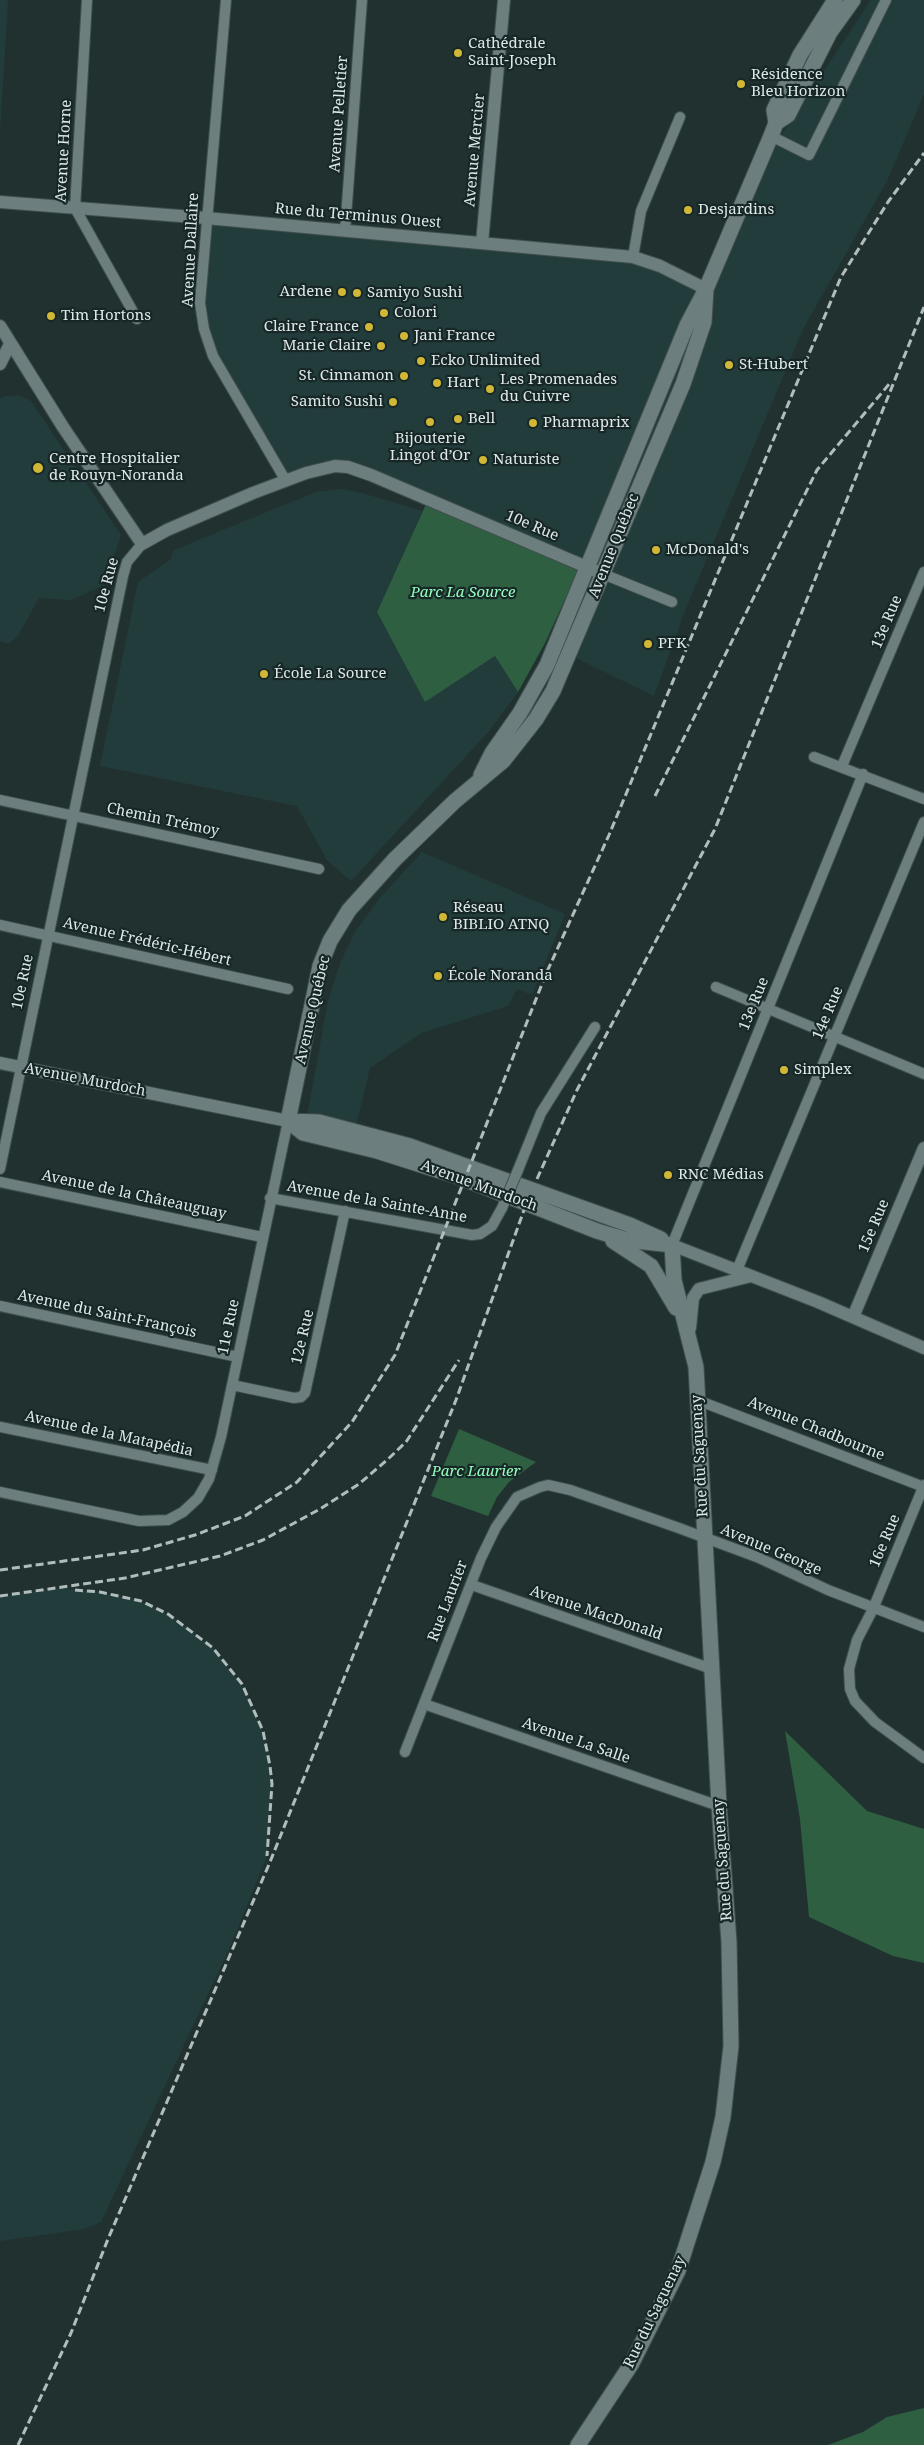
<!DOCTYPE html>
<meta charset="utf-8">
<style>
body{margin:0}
canvas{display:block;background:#213130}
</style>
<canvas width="924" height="2445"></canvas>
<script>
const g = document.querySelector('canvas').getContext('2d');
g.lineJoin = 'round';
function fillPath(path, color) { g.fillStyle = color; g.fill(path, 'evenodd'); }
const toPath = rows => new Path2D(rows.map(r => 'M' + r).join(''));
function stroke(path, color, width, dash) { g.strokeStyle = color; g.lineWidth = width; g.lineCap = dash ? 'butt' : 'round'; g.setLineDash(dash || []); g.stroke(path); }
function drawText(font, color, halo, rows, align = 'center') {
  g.font = font + ' "Noto Serif",serif'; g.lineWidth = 4.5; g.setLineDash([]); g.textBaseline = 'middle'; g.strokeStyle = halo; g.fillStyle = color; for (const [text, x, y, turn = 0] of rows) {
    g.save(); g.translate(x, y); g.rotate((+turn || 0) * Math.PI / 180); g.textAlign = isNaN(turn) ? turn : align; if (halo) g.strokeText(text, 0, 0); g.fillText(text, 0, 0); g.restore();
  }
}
fillPath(toPath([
 [0,0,8,0,0,131],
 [871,0,924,0,924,94,887,181,803,329,684,613,654,696,576,658,611,570,362,466,338,459,320,462,286,481,219,365,200,303,206,218,633,257,706,289,772,149],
 [17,395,31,401,121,535,104,585,71,600,39,598,17,637,8,644,0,641,0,399,2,397],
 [341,489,362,493,423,511,377,612,425,701,495,656,518,692,489,731,351,881,327,860,297,806,100,766,138,582,170,560,174,550,316,492],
 [422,852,565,914,532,995,517,989,508,1006,421,1033,370,1068,356,1126,307,1116,328,1001,340,963,355,932,379,899],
 [57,1588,100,1592,141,1601,168,1614,190,1629,213,1648,229,1668,242,1684,251,1702,268,1748,272,1784,267,1856,231,1945,101,2222,84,2229,0,2241,0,1596]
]), '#223c3b');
fillPath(toPath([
 [428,500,578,571,545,643,518,692,495,656,425,702,377,612],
 [459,1429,536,1462,509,1482,497,1497,488,1516,431,1496],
 [785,1731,867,1811,924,1829,924,1963,893,1956,809,1917,800,1819],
 [924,2408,924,2445,828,2445,863,2432,887,2417]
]), '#2e5f41');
const minor = toPath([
 [87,0,75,208,137,319],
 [226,0,200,303,204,329,213,356,286,481],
 [771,136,809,155,886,0],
 [345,231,362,0],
 [633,257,641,211,680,117],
 [603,574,672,602],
 [814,757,924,799],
 [842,766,924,572],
 [0,800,319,869],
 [0,925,288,989],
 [716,987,924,1074],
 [0,1169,123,576,127,562,142,544],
 [518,1170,541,1113,595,1027],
 [0,1182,262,1237],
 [270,1198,472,1235,480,1234,492,1226,502,1208],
 [672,1245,863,774],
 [737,1270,924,822],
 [0,1306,238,1357],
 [232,1385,294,1398,301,1397,305,1393,345,1211],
 [697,1400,924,1487],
 [0,1427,212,1470],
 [924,1485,873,1609,857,1640,849,1669,850,1689,855,1701,875,1722,924,1758],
 [0,1492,139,1521,168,1520,183,1512,198,1498,209,1479,221,1437,288,1121],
 [472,1585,712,1669],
 [424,1704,719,1806],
 [405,1752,481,1558,496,1527,517,1497,540,1487,548,1485,570,1490,676,1527,757,1557,828,1590,924,1627]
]);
const tertiary = toPath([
 [0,202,206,218,633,257,660,266,706,289],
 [482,243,504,0],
 [0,326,63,427,142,544,167,530,253,493,306,473,335,466,348,467,371,475,603,574],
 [0,364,10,344],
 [0,1063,288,1121],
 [672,1245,818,1302,924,1348],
 [853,1317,924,1148],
 [690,1328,693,1298,699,1289,751,1276]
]);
const secondary = toPath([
 [776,123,788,115,830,32,853,0],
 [481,775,492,753,520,713,547,665,687,325,706,289,771,136,776,123,774,110,800,55,835,0],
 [288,1121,320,966,330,941,349,910,395,859,455,801,503,761,536,719,553,691,683,384,704,322,706,289],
 [288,1121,303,1133,377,1151,459,1177,597,1231,627,1240,672,1245],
 [288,1121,319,1122,410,1146,630,1225,661,1239],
 [613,1241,651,1266,676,1308],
 [578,2445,632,2363,678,2271,713,2162,723,2117,731,2046,729,1942,719,1806,696,1367,674,1280,672,1245]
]);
stroke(minor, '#404f4e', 12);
stroke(tertiary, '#404f4e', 14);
stroke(secondary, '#404f4e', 17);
stroke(minor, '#6c7e7e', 10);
stroke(tertiary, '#6c7e7e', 12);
stroke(secondary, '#6c7e7e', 15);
stroke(toPath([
 [655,796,817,470,890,383],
 [537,1179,577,1090,715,829,924,307],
 [0,1570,143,1550,195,1535,245,1516,297,1482,352,1422,395,1355,546,974,609,835,841,277,888,202,924,153],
 [75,1590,100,1592,141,1601,168,1614,213,1648,242,1684,263,1731,270,1766,272,1784,267,1856],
 [0,1596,125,1578,220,1556,263,1540,320,1509,359,1484,387,1460,406,1442,459,1360],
 [18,2445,71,2333,108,2239,270,1862,456,1400,524,1210]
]), '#b1bdbd', 3, [8, 4]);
const minorBridge = toPath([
 [502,1208,518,1170]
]);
stroke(minorBridge, '#404f4e', 12, []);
stroke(minorBridge, '#6c7e7e', 10);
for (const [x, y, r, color] of [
 [458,53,5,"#d0b736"],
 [741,84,5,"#d0b736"],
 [688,210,5,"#d0b736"],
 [342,292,5,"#d0b736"],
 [357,293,5,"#d0b736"],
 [384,313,5,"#d0b736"],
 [51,316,5,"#d0b736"],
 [369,327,5,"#d0b736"],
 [404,336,5,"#d0b736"],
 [381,346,5,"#d0b736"],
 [421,361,5,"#d0b736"],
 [729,365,5,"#d0b736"],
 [404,376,5,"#d0b736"],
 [437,383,5,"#d0b736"],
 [490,389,5,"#d0b736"],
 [393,402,5,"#d0b736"],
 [458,419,5,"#d0b736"],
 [430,422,5,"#d0b736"],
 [533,423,5,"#d0b736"],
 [483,460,5,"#d0b736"],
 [38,468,6,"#d0b736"],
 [656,550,5,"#d0b736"],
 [648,644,5,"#d0b736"],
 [264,674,5,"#d0b736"],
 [443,917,5,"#d0b736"],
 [438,976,5,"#d0b736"],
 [784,1070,5,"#d0b736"],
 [668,1175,5,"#d0b736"]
]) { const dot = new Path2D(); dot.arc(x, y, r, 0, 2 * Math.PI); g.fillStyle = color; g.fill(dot); stroke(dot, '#172727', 2); }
drawText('15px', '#dee8e8', '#172727', [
 ["Cathédrale",468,44],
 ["Saint-Joseph",468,61],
 ["Résidence",751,75],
 ["Bleu Horizon",751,92],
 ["Desjardins",698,210],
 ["Ardene",332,292,"right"],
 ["Samiyo Sushi",367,293],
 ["Colori",394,313],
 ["Tim Hortons",61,316],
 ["Claire France",359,327,"right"],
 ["Jani France",414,336],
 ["Marie Claire",371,346,"right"],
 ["Ecko Unlimited",431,361],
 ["St-Hubert",739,365],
 ["St. Cinnamon",394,376,"right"],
 ["Les Promenades",500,380],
 ["du Cuivre",500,397],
 ["Hart",447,383],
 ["Samito Sushi",383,402,"right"],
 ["Bell",468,419],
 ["Pharmaprix",543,423],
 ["Bijouterie",430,439,"center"],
 ["Lingot d’Or",430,456,"center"],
 ["Centre Hospitalier",49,459],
 ["de Rouyn-Noranda",49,476],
 ["Naturiste",493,460],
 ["McDonald's",666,550],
 ["PFK",658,644],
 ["École La Source",274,674],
 ["Réseau",453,908],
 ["BIBLIO ATNQ",453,925],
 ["École Noranda",448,976],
 ["Simplex",794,1070],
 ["RNC Médias",678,1175]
], 'left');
drawText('15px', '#dee8e8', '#172727', [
 ["Avenue Pelletier",339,114,-86],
 ["Avenue Mercier",475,150,-85],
 ["Avenue Horne",64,151,-87],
 ["Rue du Terminus Ouest",358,216,5],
 ["Avenue Dallaire",191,250,-87],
 ["10e Rue",532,526,23],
 ["Avenue Québec",614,546,-68],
 ["10e Rue",107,585,-75],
 ["13e Rue",887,622,-67],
 ["Chemin Trémoy",163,820,12],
 ["Avenue Frédéric-Hébert",147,942,13],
 ["10e Rue",23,982,-78],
 ["13e Rue",754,1004,-68],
 ["Avenue Québec",313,1010,-77],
 ["14e Rue",828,1013,-67],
 ["Avenue Murdoch",85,1080,11],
 ["Avenue Murdoch",479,1186,20],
 ["Avenue de la Châteauguay",134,1195,12],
 ["Avenue de la Sainte-Anne",377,1202,10],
 ["15e Rue",874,1226,-67],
 ["Avenue du Saint-François",107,1314,12],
 ["11e Rue",229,1327,-78],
 ["12e Rue",303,1337,-77],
 ["Avenue Chadbourne",816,1429,22],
 ["Avenue de la Matapédia",109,1434,12],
 ["Rue du Saguenay",700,1456,-93],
 ["16e Rue",885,1541,-67],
 ["Avenue George",771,1550,23],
 ["Rue Laurier",448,1601,-69],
 ["Avenue MacDonald",596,1613,19],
 ["Avenue La Salle",576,1741,19],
 ["Rue du Saguenay",723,1860,-94],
 ["Rue du Saguenay",655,2312,-64]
]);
drawText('italic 15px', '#94fdbc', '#172727', [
 ["Parc La Source",463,593],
 ["Parc Laurier",476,1472]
]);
</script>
